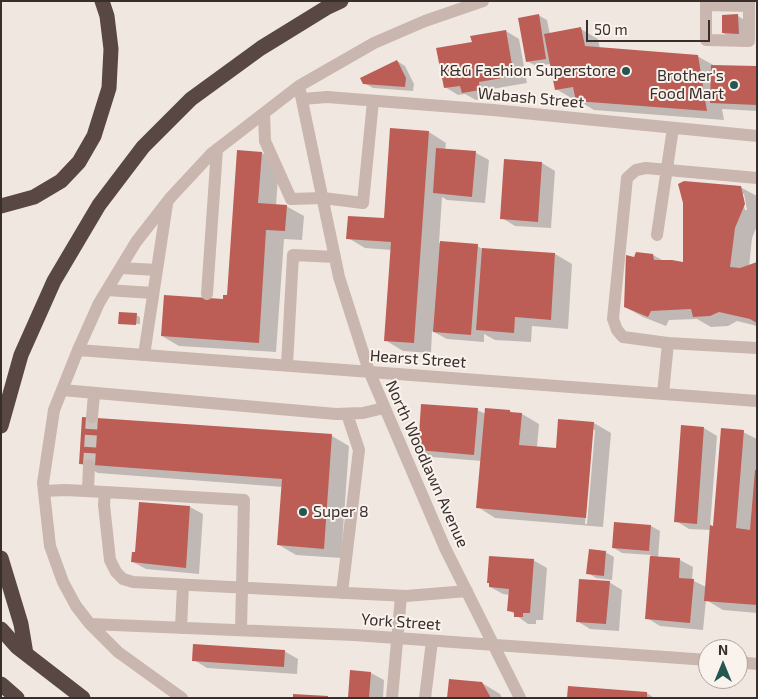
<!DOCTYPE html>
<style>
body{margin:0}
#map{position:relative;width:758px;height:699px;overflow:hidden;background:#f1e7e1;font-family:"Exo 2",sans-serif}
canvas{display:block}
.frame{position:absolute;inset:0;border:2px solid #382e2b;pointer-events:none}
.north{position:absolute;left:698px;top:639px;width:50px;height:50px;box-sizing:border-box;background:#f9f2ed;border:1px solid #aca49f;border-radius:50%;rotate:0deg;font-size:14px;font-weight:700;line-height:20px;text-align:center;color:#382e2b}
.north::after{content:'';display:block;margin:auto;width:18px;height:22px;background:#245652;clip-path:polygon(50% 0,100% 100%,50% 72%,0 100%)}
.scale{position:absolute;left:586px;top:20px;width:124px;height:22px;box-sizing:border-box;border:2px solid #382e2b;border-top:0;padding-left:6px;font-size:15px;line-height:18px;white-space:nowrap;color:#382e2b;-webkit-text-stroke:4px #f9f2ed;paint-order:stroke}
</style>
<div id="map">
<canvas width="758" height="699"></canvas>
<div class="frame"></div>
<div class="north">N</div>
<div class="scale">50 m</div>
</div>
<script>
const g = document.querySelector('canvas').getContext('2d');
g.lineJoin = 'round';
function fillPath(path, color) { g.fillStyle = color; g.fill(path, 'evenodd'); }
const toPath = rows => new Path2D(rows.map(r => 'M' + r).join(''));
function stroke(path, color, width, dash) { g.strokeStyle = color; g.lineWidth = width; g.lineCap = dash ? 'butt' : 'round'; g.setLineDash(dash || []); g.stroke(path); }
function drawText(font, color, halo, rows, align = 'center') {
  g.font = font + ' "Exo 2",sans-serif'; g.lineWidth = 4; g.setLineDash([]); g.textBaseline = 'middle'; g.strokeStyle = halo; g.fillStyle = color; for (const [text, x, y, turn = 0] of rows) {
    g.save(); g.translate(x, y); g.rotate((+turn || 0) * Math.PI / 180); g.textAlign = isNaN(turn) ? turn : align; if (halo) g.strokeText(text, 0, 0); g.fillText(text, 0, 0); g.restore();
  }
}
fillPath(toPath([
 [538,15,547,20,550,35,581,29,598,39,600,49,697,56,715,66,757,67,757,111,722,109,724,120,594,110,576,99,573,99,556,89,551,64,536,66,527,61],
 [738,16,746,21,747,39,732,38,723,33],
 [506,31,519,39,527,83,492,89,493,97,476,100,465,94,458,95,445,87,473,43],
 [397,61,405,66,414,84,413,91,373,88,364,83],
 [429,132,446,143,445,150,476,153,489,160,485,203,447,200,442,197,439,243,477,246,483,249,555,254,572,264,568,329,532,326,531,342,495,340,484,334,484,342,447,339,432,331,431,353,403,351,385,340,392,250,365,248,348,238,385,219],
 [262,153,279,163,276,206,286,206,304,216,302,240,284,239,276,352,179,346,162,336,228,297],
 [542,163,555,171,551,228,515,226,502,218],
 [740,187,757,196,757,226,752,238,749,267,757,264,757,326,737,321,728,326,711,327,697,319,669,320,666,326,643,317,625,307,635,259,653,255,664,261,684,264],
 [741,194,744,194,747,210,745,210],
 [136,315,140,317,140,324,122,323,122,324,119,323],
 [477,410,486,414,510,411,514,414,522,414,539,424,537,447,557,449,594,423,611,433,603,527,495,518,478,507,482,461,432,457,419,450],
 [592,430,595,430,587,524,585,524],
 [83,418,332,436,349,446,341,558,296,555,279,545,283,487,98,473,80,463],
 [704,428,717,436,710,527,714,528,743,432,757,439,757,613,723,610,706,600,703,630,660,626,647,618,651,555,622,553,614,548,651,526,660,531,658,558,680,560,693,567,692,580,706,587,711,530,689,529,676,521],
 [190,507,203,514,199,574,146,569,133,562,136,553],
 [605,552,614,557,612,580,596,578,588,573],
 [533,560,547,568,543,620,536,620,536,624,528,624,509,610,510,595,503,594,490,587,490,584,488,582],
 [609,582,622,590,619,631,590,629,577,621],
 [284,651,298,659,297,674,207,668,194,660],
 [371,673,384,680,383,698,349,698],
 [482,683,500,694,502,698,448,698],
 [647,693,654,698,568,698]
]), '#0003');
fillPath(toPath([
 [539,14,546,59,526,62,518,18],
 [738,14,739,34,722,33,722,15],
 [581,27,585,46,698,55,707,111,576,101,573,87,555,90,544,34],
 [506,30,514,76,479,82,480,90,462,93,460,86,444,88,436,48,472,42,470,36],
 [397,60,406,78,405,87,363,84,360,78],
 [711,65,757,66,757,105,710,103],
 [390,128,429,131,414,343,384,341,391,242,346,239,348,216,384,218],
 [436,148,476,151,472,197,433,193],
 [237,150,262,152,258,203,287,205,285,231,266,230,259,343,161,336,164,295,223,299,223,295,227,295],
 [504,159,542,162,538,222,500,219],
 [684,181,741,186,745,204,735,228,730,267,740,268,757,262,757,323,750,319,719,312,710,316,693,317,691,309,651,311,648,317,624,307,626,255,634,257,636,252,653,254,654,260,672,260,683,262,683,203,678,184],
 [440,241,478,244,471,335,433,332],
 [482,248,555,253,551,320,515,317,514,333,476,330],
 [119,312,137,313,136,325,118,324],
 [421,404,478,408,474,455,418,450],
 [485,408,510,410,510,412,522,413,519,445,556,448,558,419,594,422,586,518,476,508],
 [82,417,332,434,324,549,277,545,282,479,79,464],
 [681,425,704,427,697,524,674,522],
 [721,428,744,430,736,528,750,530,755,470,757,470,757,605,704,601,710,525,713,526],
 [139,502,190,506,186,568,131,562,132,552,135,552],
 [614,522,651,525,649,551,612,548],
 [589,549,606,551,604,576,586,574],
 [489,556,534,559,530,613,523,613,523,617,514,617,514,612,507,611,509,589,489,587,489,583,487,583],
 [650,556,680,558,679,578,694,579,690,623,645,619],
 [579,579,610,581,606,624,576,622],
 [193,644,285,650,284,667,192,661],
 [350,670,371,672,369,698,348,698],
 [449,679,482,682,491,698,447,698],
 [568,686,647,692,647,698,567,698],
 [293,694,328,696,328,698,293,698]
]), '#bc5e55');
stroke(toPath([
 [89,465,92,417]
]), '#ccc2bd', 12, [12, 6]);
stroke(toPath([
 [706,1,706,40,749,41,749,1],
 [706,5,749,6],
 [299,86,339,277,369,371,445,548,520,698],
 [302,99,327,97,493,110,757,136],
 [264,113,265,141,291,199,323,198,363,203,373,101],
 [757,178,646,168,636,170,627,178,613,319,617,330,623,337,668,343,757,348],
 [657,235,673,128],
 [121,268,157,270],
 [107,290,153,293],
 [207,294,217,149],
 [78,350,757,401],
 [144,355,167,204],
 [287,365,293,255,335,257],
 [62,390,336,414,363,413,384,408],
 [663,394,668,343],
 [92,417,94,394],
 [44,491,65,490,105,492,104,505,110,560,116,572,123,579,133,582,406,596,467,591],
 [88,491,89,465],
 [105,492,244,500,241,630],
 [342,593,359,450,347,414],
 [90,624,354,635,708,660],
 [181,628,183,585],
 [738,662,757,664],
 [182,698,118,652,90,624,76,606,63,582,50,546,43,483,54,410,78,350,99,303,136,242,171,197,211,154,299,86,374,43,425,21,483,1],
 [392,698,401,596],
 [425,698,432,641]
]), '#c9b6ae', 12);
stroke(toPath([
 [1,206,34,197,61,181,79,162,94,136,109,88,111,49,107,16,102,1],
 [1,426,21,355,54,281,99,205,143,147,191,99,261,48,326,8,341,1],
 [1,558,21,624,26,654],
 [1,629,17,647,83,698],
 [1,684,17,698]
]), '#584743', 15);
for (const [x, y, r, color] of [
 [626,71,5,"#245652"],
 [734,85,5,"#245652"],
 [303,512,5,"#245652"]
]) { const dot = new Path2D(); dot.arc(x, y, r, 0, 2 * Math.PI); g.fillStyle = color; g.fill(dot); stroke(dot, '#f9f2ed', 2); }
drawText('16px', '#382e2b', '#f9f2ed', [
 ["K&G Fashion Superstore",616,71],
 ["Brother's",724,76],
 ["Food Mart",724,94],
 ["Super 8",313,512,"left"]
], 'right');
drawText('16px', '#382e2b', '#f9f2ed', [
 ["Wabash Street",531,98,5],
 ["Hearst Street",418,359,4],
 ["North Woodlawn Avenue",427,464,66],
 ["York Street",401,622,4]
]);
</script>
